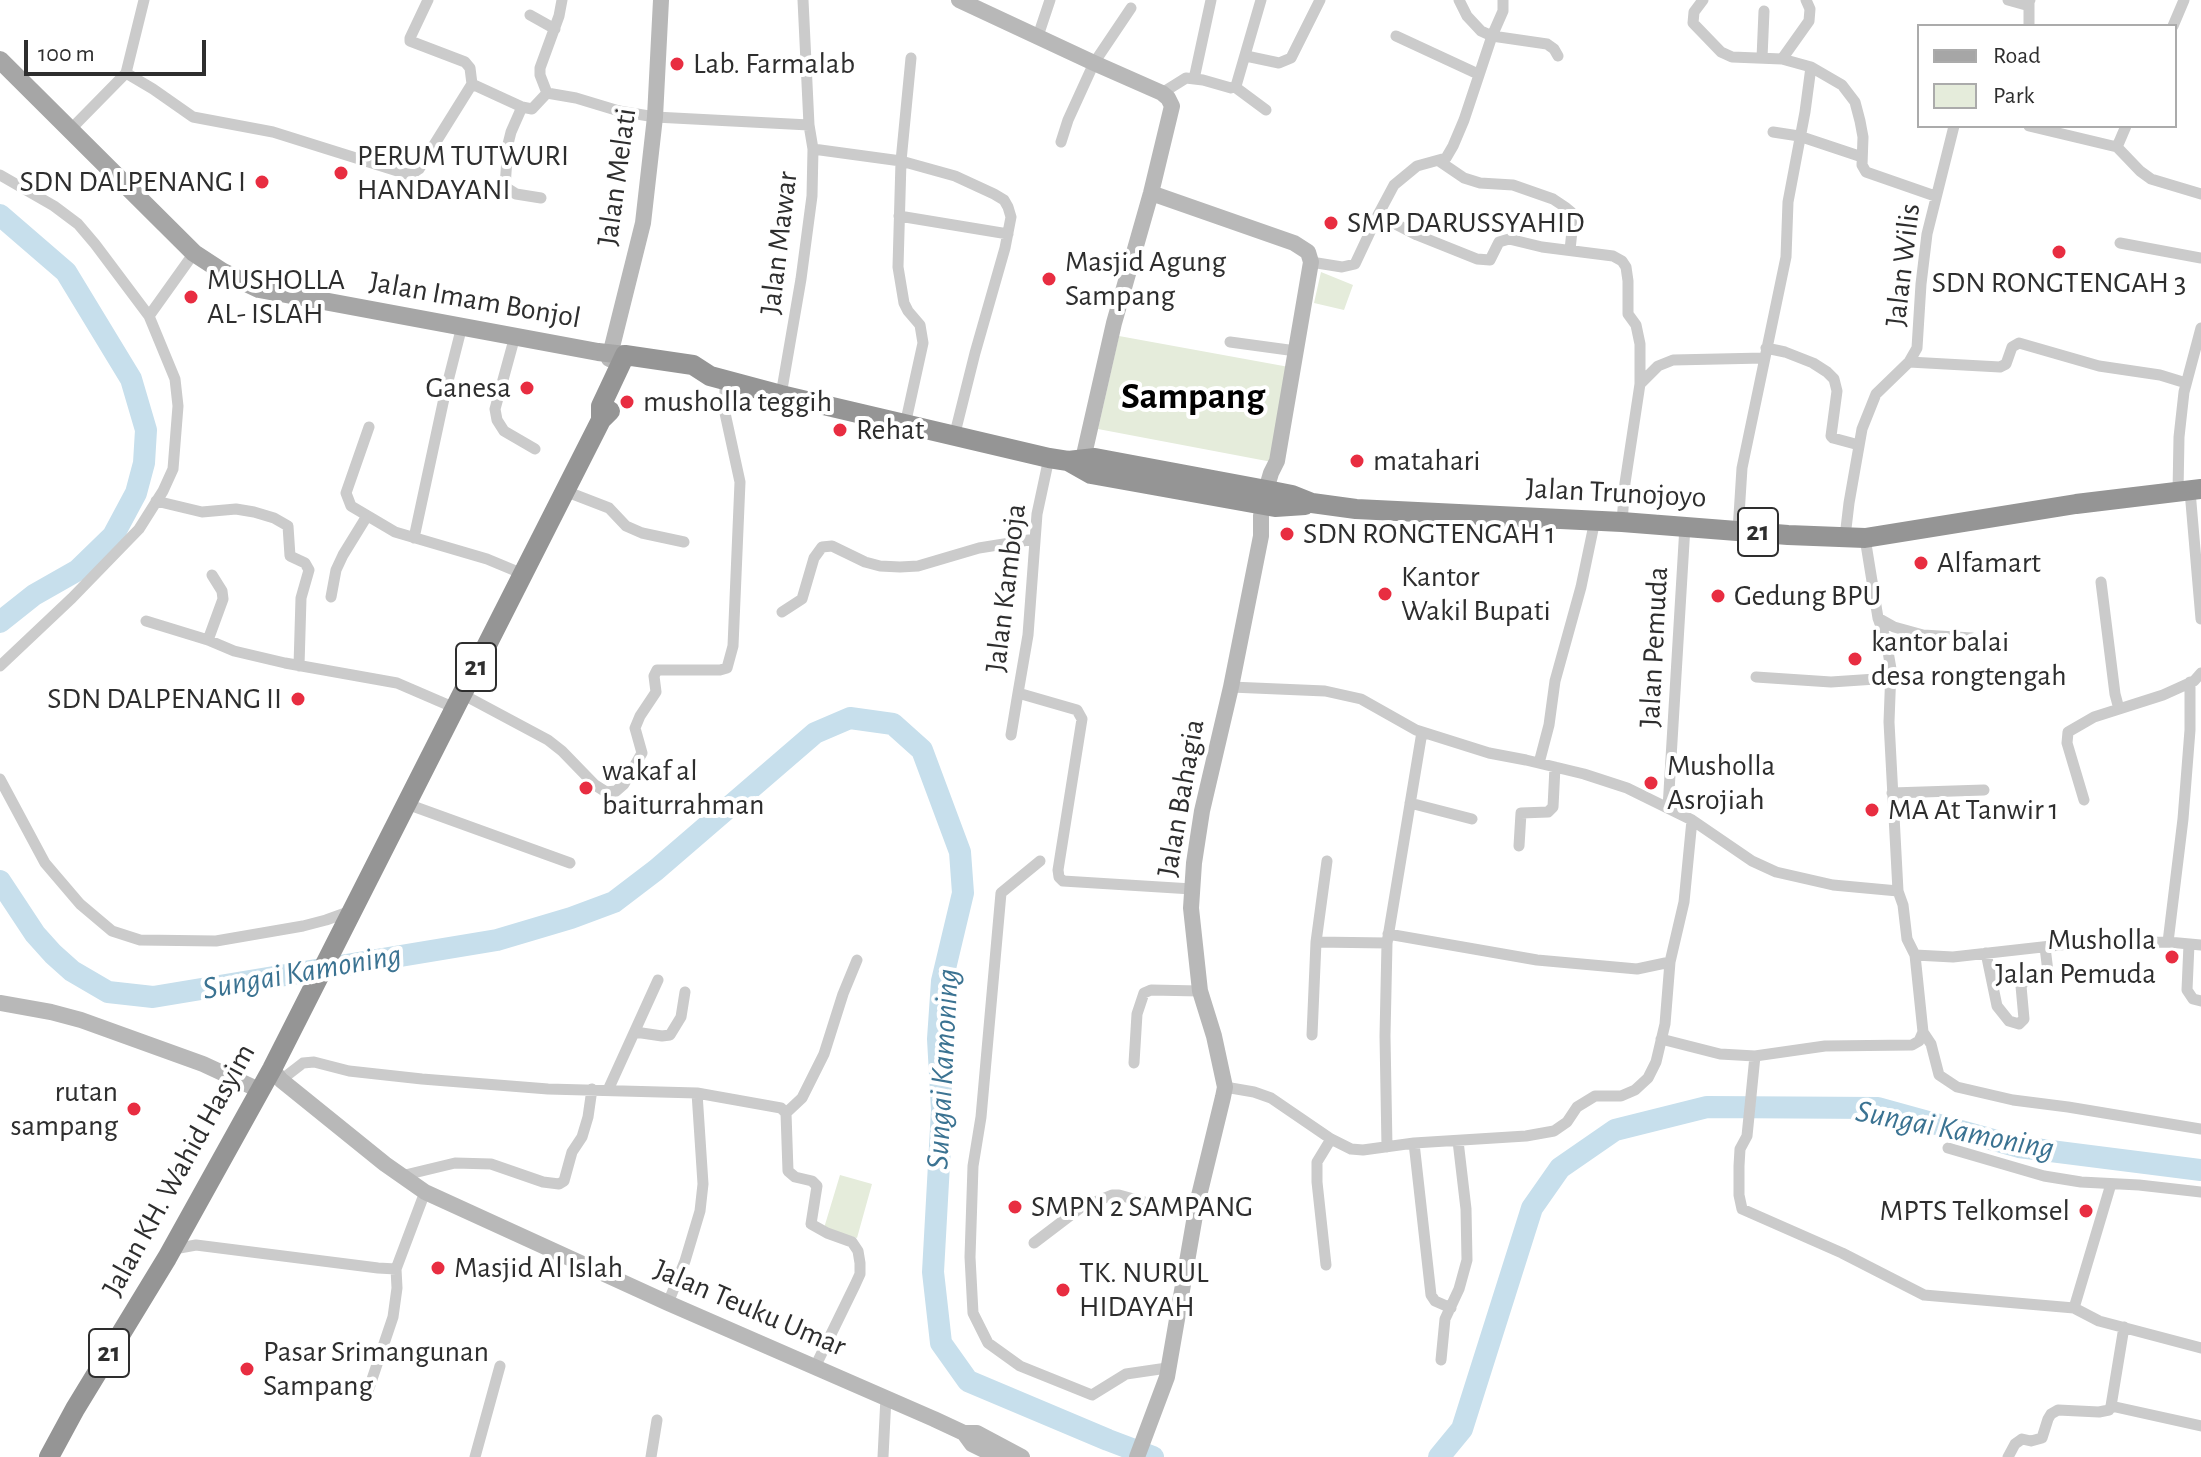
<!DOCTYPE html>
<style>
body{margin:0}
#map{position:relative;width:2201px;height:1457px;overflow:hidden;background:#fff;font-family:"Alegreya Sans",sans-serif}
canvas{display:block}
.legend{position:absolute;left:1917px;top:24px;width:260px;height:104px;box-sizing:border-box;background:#fff;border:2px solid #ababab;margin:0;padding:10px 14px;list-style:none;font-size:24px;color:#2e2e2e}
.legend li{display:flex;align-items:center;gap:16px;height:40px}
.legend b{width:40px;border:2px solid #ababab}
.scale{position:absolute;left:24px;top:40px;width:182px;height:36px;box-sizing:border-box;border:4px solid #2e2e2e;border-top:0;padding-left:10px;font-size:24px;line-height:28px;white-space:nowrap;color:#2e2e2e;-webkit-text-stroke:6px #fff;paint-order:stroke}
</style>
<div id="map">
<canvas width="2201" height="1457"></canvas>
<ul class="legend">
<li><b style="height:10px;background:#a6a6a6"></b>Road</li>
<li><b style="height:22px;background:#e5ecdb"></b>Park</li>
</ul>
<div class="scale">100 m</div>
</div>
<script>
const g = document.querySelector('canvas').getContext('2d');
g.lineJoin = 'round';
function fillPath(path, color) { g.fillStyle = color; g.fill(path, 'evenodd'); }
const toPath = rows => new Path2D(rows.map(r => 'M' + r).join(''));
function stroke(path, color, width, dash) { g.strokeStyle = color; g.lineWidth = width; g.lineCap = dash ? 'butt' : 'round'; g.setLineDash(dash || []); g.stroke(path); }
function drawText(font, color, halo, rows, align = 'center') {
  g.font = font + ' "Alegreya Sans",sans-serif'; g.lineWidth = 8; g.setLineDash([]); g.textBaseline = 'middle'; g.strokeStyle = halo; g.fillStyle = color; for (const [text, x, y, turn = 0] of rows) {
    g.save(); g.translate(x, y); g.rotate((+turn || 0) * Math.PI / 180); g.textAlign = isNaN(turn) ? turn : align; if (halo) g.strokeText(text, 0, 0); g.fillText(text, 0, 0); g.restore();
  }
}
fillPath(toPath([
 [1321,272,1353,285,1344,310,1314,303],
 [1119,336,1289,367,1272,462,1098,429],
 [840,1175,872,1184,857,1238,824,1228]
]), '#e5ecdb');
stroke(toPath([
 [0,215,66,272,131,379,146,430,144,463,136,493,113,536,78,570,34,595,0,622],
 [0,881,35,934,53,954,72,971,108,992,153,997,497,940,571,918,614,902,656,870,815,733,850,718,893,724,922,750,960,852,963,893,942,981,938,1039,942,1110,933,1272,941,1343,968,1381,1108,1440,1153,1457],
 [1439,1457,1462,1429,1532,1208,1560,1168,1615,1130,1707,1107,1878,1108,2019,1147,2201,1170]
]), '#c7dfec', 22);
stroke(toPath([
 [428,0,410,38,410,41,465,62,470,68,472,84,522,107,532,109,547,93],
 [1459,0,1467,16,1481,31,1492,36,1547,44,1554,49,1558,56],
 [1703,0,1694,12,1693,23,1721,52,1732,57,1782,59,1811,67,1842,85,1855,102,1860,121,1863,137,1862,165,1866,172,1935,196],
 [2008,0,2026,5,2030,0],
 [2029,3,2029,26],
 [530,15,555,29],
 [2173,26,2184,0],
 [1038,36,1050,0],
 [1396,36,1478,74],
 [1246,56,1279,63,1291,58,1320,0],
 [1762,58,1764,11],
 [1782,59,1809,21,1810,9,1806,0],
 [126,73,153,89,193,117,273,132,407,174,413,173,419,169,472,84],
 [1194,79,1211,0],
 [1235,87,1266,110],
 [547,93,576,98,619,111,655,117,809,125],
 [547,93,540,75,540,68,559,16,562,0],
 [1162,93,1186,78,1203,80,1231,88,1236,86,1261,0],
 [522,107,511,132,508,144,505,187,516,194,541,198],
 [2029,126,2117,147,2140,171,2151,179,2201,194],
 [70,130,126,73,144,0],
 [1773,132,1799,136,1862,157],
 [1061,142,1068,120,1094,63,1131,8],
 [2117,147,2126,126],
 [813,149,901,161,955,176,994,194,1004,200,1008,207,1011,217,1005,248,975,353,954,437],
 [1439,161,1464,178,1480,183,1513,185,1553,199,1565,207,1571,212,1573,221,1570,250],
 [0,175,54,206,78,224,95,244,149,316,175,379,178,406,173,469,163,491,139,529,72,598,0,666],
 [1378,215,1394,185,1417,166,1446,158,1453,146,1464,120,1492,36,1503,11,1503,0],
 [899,216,1008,234],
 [2120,243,2201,258],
 [1311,262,1342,267,1355,264,1378,215,1417,235,1477,259,1490,260,1499,242,1509,239,1542,247,1613,256,1622,261,1626,267,1628,281,1628,314,1636,325,1640,344,1640,384,1625,483,1622,522],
 [149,316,194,253],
 [515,336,495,409,497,420,504,431,535,449],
 [1230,342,1296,351],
 [1766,348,1785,352,1813,363,1827,372,1834,379,1837,391,1831,436,1833,438,1859,445],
 [1909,362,2000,367,2006,364,2012,347,2019,343,2099,366,2160,375,2186,383],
 [1640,384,1658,366,1673,360,1764,358],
 [781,395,801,279,812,196,813,149,809,125,803,0],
 [905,425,923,343,920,325,908,311,904,303,898,267,901,161,911,58],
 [369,427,346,493,351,506,395,532,487,559,523,574],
 [1049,458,1037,514,1028,635,1018,693,1077,710,1082,719,1058,870,1059,877,1063,881,1192,889],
 [565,491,609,508,626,526,642,533,684,542],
 [2190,491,2201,619],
 [2178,492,2179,437,2184,392,2201,328],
 [156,501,202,512,236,509,254,512,274,518,288,526,290,556,305,563,309,570,301,598,299,666],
 [1738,531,1742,468,1786,257,1788,202,1805,112,1811,67],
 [1845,537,1849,503,1862,429,1876,394,1909,362,1917,348,1921,284,1927,234,1954,126],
 [414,538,446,389,462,326],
 [1865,538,1878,618,1886,640,1891,669,1889,722,1898,891,1903,905,1907,939,1915,955,1953,957,2069,944,2168,942,2183,819,2190,730,2190,682],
 [2101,582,2115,694,2119,709],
 [331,597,336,570,343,555,367,516],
 [782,612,802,599,814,558,822,547,832,546,865,562,880,566,900,567,918,566,979,548,1035,539],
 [1878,618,1894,627,1923,635,1972,638],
 [146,621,208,640,234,651,285,663,397,683,455,708],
 [208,640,223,599,222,591,212,575],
 [1756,677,1831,682,1891,678],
 [1231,687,1325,691,1361,699,1416,730,1489,753,1526,760,1584,774,1627,788,1692,820,1752,861,1776,872,1833,885,1898,891],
 [462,694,548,740,562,751,595,785,606,792,616,791,624,784,642,753,635,728,640,716,656,692,654,676,657,670,720,670,727,668,733,646,740,482,725,413,725,380],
 [1011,735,1018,693],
 [1539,763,1549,725,1555,681,1581,587,1595,520],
 [0,779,45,863,80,904,112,931,140,940,216,941,303,926,326,920,351,911],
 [1892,793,1984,790],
 [2084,800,2067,743,2068,732,2094,717,2163,695,2194,681,2201,673],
 [1410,803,1472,819],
 [407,804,570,863],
 [1668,808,1685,526],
 [1519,846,1521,813,1548,812,1553,807,1555,767],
 [1040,861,1001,893,981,1117,973,1166,970,1257,973,1313,988,1343,1020,1366,1092,1395,1126,1374,1167,1368],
 [1327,861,1316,942,1387,943],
 [1388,934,1537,960,1637,969,1670,962],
 [2168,942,2201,945],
 [2189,944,2187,990,2193,999,2201,1001],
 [1986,953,1997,1006,2009,1021,2019,1024,2024,1019,2021,986,2027,979,2045,975,2048,972,2045,947],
 [635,1032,662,1036,670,1035,681,1017,685,992],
 [1923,1032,1931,1044,1939,1075,1957,1087,2013,1100,2068,1107,2201,1129],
 [1312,1035,1316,942],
 [1661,1039,1720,1054,1755,1056,1825,1046,1912,1045,1919,1041,1923,1032,1915,955],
 [1755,1056,1747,1136,1740,1149,1739,1166,1739,1195,1742,1209,1842,1253,1924,1295,2074,1308,2099,1321,2201,1348],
 [1134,1063,1137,1014,1144,993,1151,990,1200,991],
 [281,1080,303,1063,314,1062,349,1071,422,1079,548,1089,697,1093,781,1108,786,1113,788,1171,795,1177,812,1181,817,1186,811,1224,827,1233,852,1242,858,1251,860,1263,860,1274,855,1285,815,1367],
 [1225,1087,1254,1092,1271,1098,1331,1139,1351,1149,1363,1150,1414,1143,1526,1136,1554,1131,1567,1122,1577,1107,1595,1096,1621,1096,1635,1090,1648,1078,1656,1062,1665,1024,1670,962,1684,902,1692,820],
 [608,1090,658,980],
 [786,1113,802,1098,824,1054,843,994,857,960],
 [1414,1143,1431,1295,1435,1301,1451,1308],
 [1387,1147,1385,1036,1387,943,1422,732],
 [1948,1148,2044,1176,2081,1182,2139,1185,2201,1192],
 [401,1176,455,1163,491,1164,543,1182,559,1184,564,1181,572,1152,582,1137,588,1117,592,1089],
 [1034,1243,1080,1208,1112,1195,1119,1195,1195,1216],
 [174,1249,196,1245,378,1268,396,1269],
 [1326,1265,1317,1182,1317,1162,1331,1139],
 [668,1303,685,1261,700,1211,703,1184,697,1093],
 [2074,1308,2111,1184],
 [1441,1360,1445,1319,1459,1289,1467,1260,1466,1209,1458,1141],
 [367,1394,393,1317,397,1288,396,1269,425,1192],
 [2111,1406,2201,1426],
 [475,1457,500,1366],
 [651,1457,657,1420],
 [883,1457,886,1397],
 [2008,1457,2015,1444,2022,1439,2031,1441,2042,1438,2048,1419,2051,1414,2058,1410,2099,1412,2109,1410,2111,1406,2124,1327]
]), '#cbcbcb', 11);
stroke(toPath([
 [959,0,1094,63,1162,93,1168,98,1172,106,1151,193,1114,323,1081,468],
 [609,359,643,223,655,117,661,0],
 [0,1003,51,1012,81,1020,203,1064,259,1090],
 [272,1069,281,1080,385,1164,425,1192,668,1303,934,1419,964,1433,972,1444,998,1457],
 [964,1433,977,1433,1022,1457],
 [1137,1457,1167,1377,1197,1204,1223,1097,1225,1087,1214,1036,1200,991,1191,908,1194,863,1202,811,1231,687,1261,536,1261,516,1266,490,1271,473,1277,461,1311,262,1308,252,1294,243,1151,193]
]), '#b8b8b8', 16);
stroke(toPath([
 [0,60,194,253,223,272,259,289,598,352,625,355]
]), '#a6a6a6', 18);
stroke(toPath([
 [601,420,601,406,625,355,693,365,710,376,781,395,1049,458,1068,461,1095,458,1277,492,1292,495,1312,503,1356,509,1622,522,1788,535,1865,538,2076,504,2201,489],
 [1068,461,1091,474,1275,507,1305,505],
 [49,1457,75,1409,167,1258,272,1069,601,420,610,411]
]), '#959595', 20);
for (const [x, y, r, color] of [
 [677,64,8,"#e82d41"],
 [341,173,8,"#e82d41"],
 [262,182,8,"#e82d41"],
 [1331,223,8,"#e82d41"],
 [2059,252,8,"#e82d41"],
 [1049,279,8,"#e82d41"],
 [191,297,8,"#e82d41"],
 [527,388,8,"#e82d41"],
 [627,402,8,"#e82d41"],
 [840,430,8,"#e82d41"],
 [1357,461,8,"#e82d41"],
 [1287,534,8,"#e82d41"],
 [1921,563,8,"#e82d41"],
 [1385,594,8,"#e82d41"],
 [1718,596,8,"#e82d41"],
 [1855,659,8,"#e82d41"],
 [298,699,8,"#e82d41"],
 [1651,783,8,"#e82d41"],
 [586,788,8,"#e82d41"],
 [1872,810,8,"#e82d41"],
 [2172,957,8,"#e82d41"],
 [134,1109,8,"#e82d41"],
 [1015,1207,8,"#e82d41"],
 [2086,1211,8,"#e82d41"],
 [438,1268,8,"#e82d41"],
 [1063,1290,8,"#e82d41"],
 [247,1369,8,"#e82d41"]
]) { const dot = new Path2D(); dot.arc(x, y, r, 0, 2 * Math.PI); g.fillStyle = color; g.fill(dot); stroke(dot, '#fff', 3); }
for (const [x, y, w] of [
 [1758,532,40],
 [476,667,40],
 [109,1353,40]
]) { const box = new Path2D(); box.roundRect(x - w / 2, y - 24, w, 48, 6); g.fillStyle = '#fff'; g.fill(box); stroke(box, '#2e2e2e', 2); }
drawText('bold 28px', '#2e2e2e', null, [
 ["21",1758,532],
 ["21",476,667],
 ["21",109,1353]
]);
drawText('30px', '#2e2e2e', '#fff', [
 ["Lab. Farmalab",693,64],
 ["PERUM TUTWURI",357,156],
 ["HANDAYANI",357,190],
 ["SDN DALPENANG I",246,182,"right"],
 ["SMP DARUSSYAHID",1347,223],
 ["Masjid Agung",1065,262],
 ["Sampang",1065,296],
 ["MUSHOLLA",207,280],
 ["AL- ISLAH",207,314],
 ["SDN RONGTENGAH 3",2059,283,"center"],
 ["Ganesa",511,388,"right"],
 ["musholla teggih",643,402],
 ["Rehat",856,430],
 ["matahari",1373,461],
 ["SDN RONGTENGAH 1",1303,534],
 ["Alfamart",1937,563],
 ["Kantor",1401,577],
 ["Wakil Bupati",1401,611],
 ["Gedung BPU",1734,596],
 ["kantor balai",1871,642],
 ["desa rongtengah",1871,676],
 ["SDN DALPENANG II",282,699,"right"],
 ["Musholla",1667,766],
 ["Asrojiah",1667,800],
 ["wakaf al",602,771],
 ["baiturrahman",602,805],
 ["MA At Tanwir 1",1888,810],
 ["Musholla",2156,940,"right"],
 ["Jalan Pemuda",2156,974,"right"],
 ["rutan",118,1092,"right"],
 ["sampang",118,1126,"right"],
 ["SMPN 2 SAMPANG",1031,1207],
 ["MPTS Telkomsel",2070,1211,"right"],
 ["Masjid Al Islah",454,1268],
 ["TK. NURUL",1079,1273],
 ["HIDAYAH",1079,1307],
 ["Pasar Srimangunan",263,1352],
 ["Sampang",263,1386]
], 'left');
drawText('30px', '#2e2e2e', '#fff', [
 ["Jalan Melati",617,177,-82],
 ["Jalan Mawar",779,243,-83],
 ["Jalan Wilis",1903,265,-83],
 ["Jalan Imam Bonjol",475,300,10],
 ["Jalan Trunojoyo",1616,493,3],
 ["Jalan Kamboja",1006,588,-83],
 ["Jalan Pemuda",1654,647,-87],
 ["Jalan Bahagia",1181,798,-80],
 ["Jalan KH. Wahid Hasyim",179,1170,-61],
 ["Jalan Teuku Umar",750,1308,23]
]);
drawText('italic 32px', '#3b7392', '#fff', [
 ["Sungai Kamoning",302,972,-10],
 ["Sungai Kamoning",943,1069,-87],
 ["Sungai Kamoning",1955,1130,11]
]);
drawText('bold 38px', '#000', '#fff', [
 ["Sampang",1193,397]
]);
</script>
